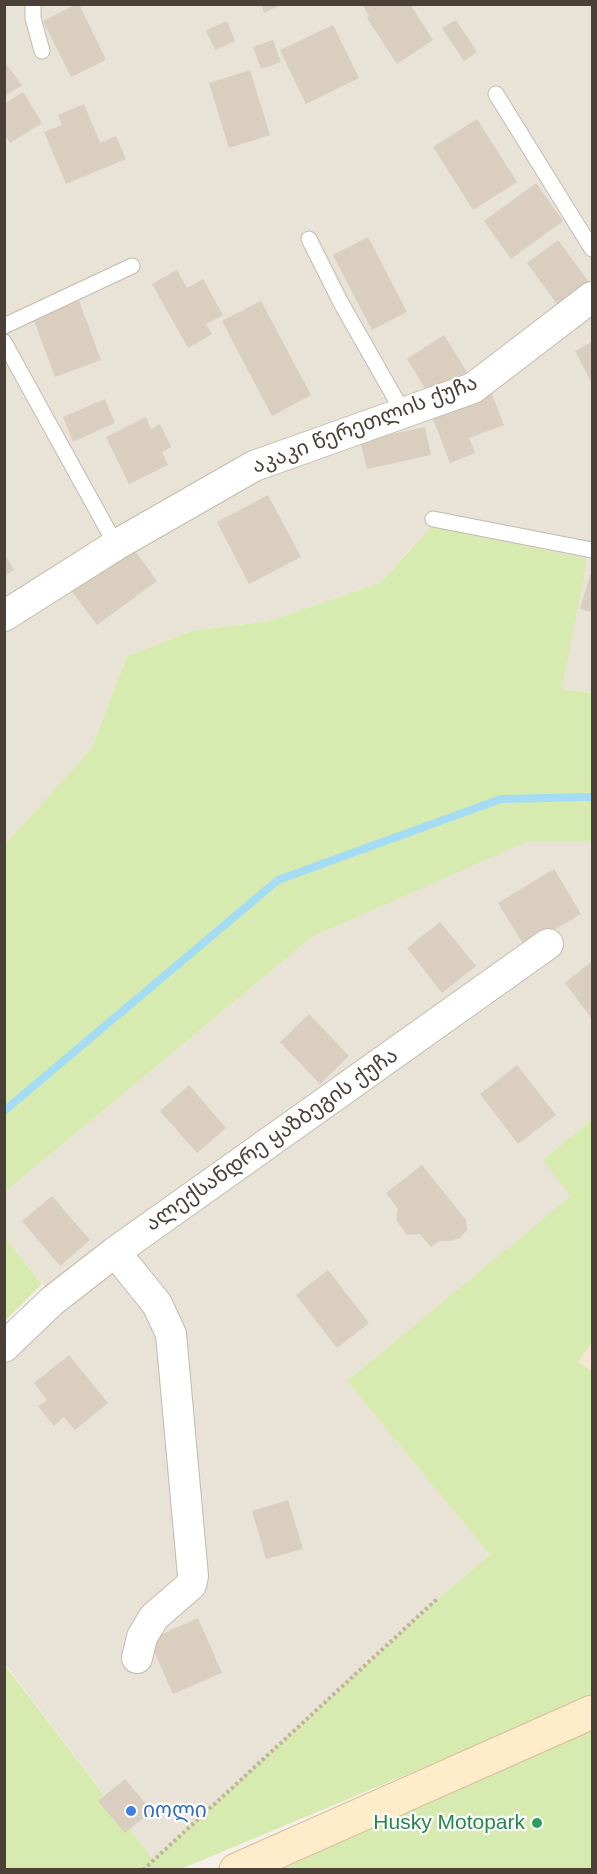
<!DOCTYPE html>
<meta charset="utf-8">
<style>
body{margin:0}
#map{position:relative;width:597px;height:1874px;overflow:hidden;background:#f5f0e9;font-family:Arial,sans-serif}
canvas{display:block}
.frame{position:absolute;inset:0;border:6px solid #4a4037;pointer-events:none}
</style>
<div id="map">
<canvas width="597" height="1874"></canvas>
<div class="frame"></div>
</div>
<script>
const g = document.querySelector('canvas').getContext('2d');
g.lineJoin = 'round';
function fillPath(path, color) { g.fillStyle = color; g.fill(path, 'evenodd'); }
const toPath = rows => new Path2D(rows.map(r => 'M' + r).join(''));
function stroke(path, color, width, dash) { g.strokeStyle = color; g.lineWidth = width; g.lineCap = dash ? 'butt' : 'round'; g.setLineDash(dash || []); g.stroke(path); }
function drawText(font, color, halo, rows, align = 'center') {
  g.font = font + ' Arial,"Noto Sans Georgian",sans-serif'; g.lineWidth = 4.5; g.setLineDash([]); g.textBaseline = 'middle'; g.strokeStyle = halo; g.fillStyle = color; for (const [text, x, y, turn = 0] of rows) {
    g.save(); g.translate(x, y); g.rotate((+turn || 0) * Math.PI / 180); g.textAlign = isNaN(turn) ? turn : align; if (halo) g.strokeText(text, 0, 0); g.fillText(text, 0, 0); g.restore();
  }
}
fillPath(toPath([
 [5,5,592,5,592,693,562,689,411,548,380,583,268,621,191,631,127,656,91,749,5,844],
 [526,841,592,841,592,1119,543,1160,572,1196,347,1381,490,1555,437,1599,153,1859,5,1664,4,1362,63,1309,5,1238,5,1192,312,937]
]), '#e9e2d7');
fillPath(toPath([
 [592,1342,592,1371,578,1362]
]), '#f7e5d4');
fillPath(toPath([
 [432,526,587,559,562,689,592,693,592,841,526,842,312,937,5,1192,5,844,91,749,127,656,191,631,268,621,380,583],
 [592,1119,592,1342,578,1362,592,1371,592,1697,181,1869,5,1869,4,1664,153,1859,437,1599,490,1555,347,1381,571,1196,543,1160],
 [5,1238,42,1284,5,1321,4,1321],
 [592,1730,592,1869,269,1869]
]), '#d7ebb1');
stroke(toPath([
 [4,1111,278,880,501,799,592,797]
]), '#a4dcf4', 8);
fillPath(toPath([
 [77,4,79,4,106,60,71,77,43,21],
 [261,4,282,4,264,13],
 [362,4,410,4,433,40,397,64,367,18,369,16],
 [456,20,477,52,464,61,442,28],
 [227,21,235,41,215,50,206,30],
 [333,25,359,78,306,104,280,50],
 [273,40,281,62,261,69,253,47],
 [4,61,22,85,4,97],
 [250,70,270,135,229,148,209,83],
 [23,92,42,123,10,143,4,135,4,104],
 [84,104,100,143,116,136,126,159,66,184,44,132,62,125,58,115],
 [477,119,517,182,473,210,433,147],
 [536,183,563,221,511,259,484,221],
 [368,237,407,312,372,330,333,255],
 [558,240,591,285,560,308,527,263],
 [177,270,187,288,203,279,223,315,206,324,212,334,188,348,152,284],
 [79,301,101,360,55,377,33,318],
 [261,301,311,395,272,416,222,321],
 [444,335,467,372,430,396,407,359],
 [592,342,592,384,575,351],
 [490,390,504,425,469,438,475,453,450,463,431,414],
 [105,399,115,423,73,442,63,417],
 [146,417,151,429,160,424,171,447,162,452,168,465,129,484,106,437],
 [425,427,431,455,367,469,360,441],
 [268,495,301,557,249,584,217,522],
 [130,544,157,581,97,625,70,589],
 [4,553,14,570,4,576],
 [590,575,592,575,592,612,580,609],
 [554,869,581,914,525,947,498,903],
 [440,922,476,966,442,993,407,948],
 [592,961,592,1019,565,983],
 [309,1014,349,1056,320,1084,280,1042],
 [517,1065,556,1115,518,1144,480,1094],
 [189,1085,226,1128,197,1153,160,1111],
 [422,1165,466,1220,467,1230,460,1238,450,1241,440,1241,431,1247,420,1234,407,1235,396,1220,398,1209,386,1193],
 [52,1196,90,1240,60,1266,22,1221],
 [328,1270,369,1323,337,1348,296,1295],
 [69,1355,108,1403,75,1430,64,1417,54,1426,38,1406,47,1400,34,1383],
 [288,1500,303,1549,266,1559,252,1511],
 [198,1618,222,1673,173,1694,149,1640],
 [125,1779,152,1811,125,1833,98,1801]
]), '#dacec1');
const service = toPath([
 [33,4,33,18,42,51],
 [496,94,592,249],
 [309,239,341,303,403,412],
 [4,326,132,266],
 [4,342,116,545],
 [433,519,592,550]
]);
const minor = toPath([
 [4,616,116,545,254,466,473,388,592,297],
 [115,1252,157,1304,171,1334,193,1576,191,1585,154,1617,142,1637,137,1658],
 [4,1347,52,1301,115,1252,548,944]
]);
const secondary = toPath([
 [236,1870,592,1712]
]);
stroke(service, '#c4baae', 17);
stroke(minor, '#c4baae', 32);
stroke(secondary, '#d7bf98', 35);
stroke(toPath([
 [143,1870,437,1599]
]), '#c4b19c', 4, [3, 3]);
stroke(service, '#fff', 15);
stroke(minor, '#fff', 30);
stroke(secondary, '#ffecca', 33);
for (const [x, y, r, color] of [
 [131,1811,6,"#3f7fe0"],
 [537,1823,6,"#2e9e5b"]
]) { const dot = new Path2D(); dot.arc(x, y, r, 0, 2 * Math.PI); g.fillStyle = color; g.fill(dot); stroke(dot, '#fff', 2); }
drawText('21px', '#4a4037', '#fff', [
 ["აკაკი წერეთლის ქუჩა",365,425,-21],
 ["ალექსანდრე ყაზბეგის ქუჩა",272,1140,-35]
]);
drawText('21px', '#366cbe', '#fff', [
 ["იოლი",143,1811]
], 'left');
drawText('21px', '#27864d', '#fff', [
 ["Husky Motopark",525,1823]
], 'right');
</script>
